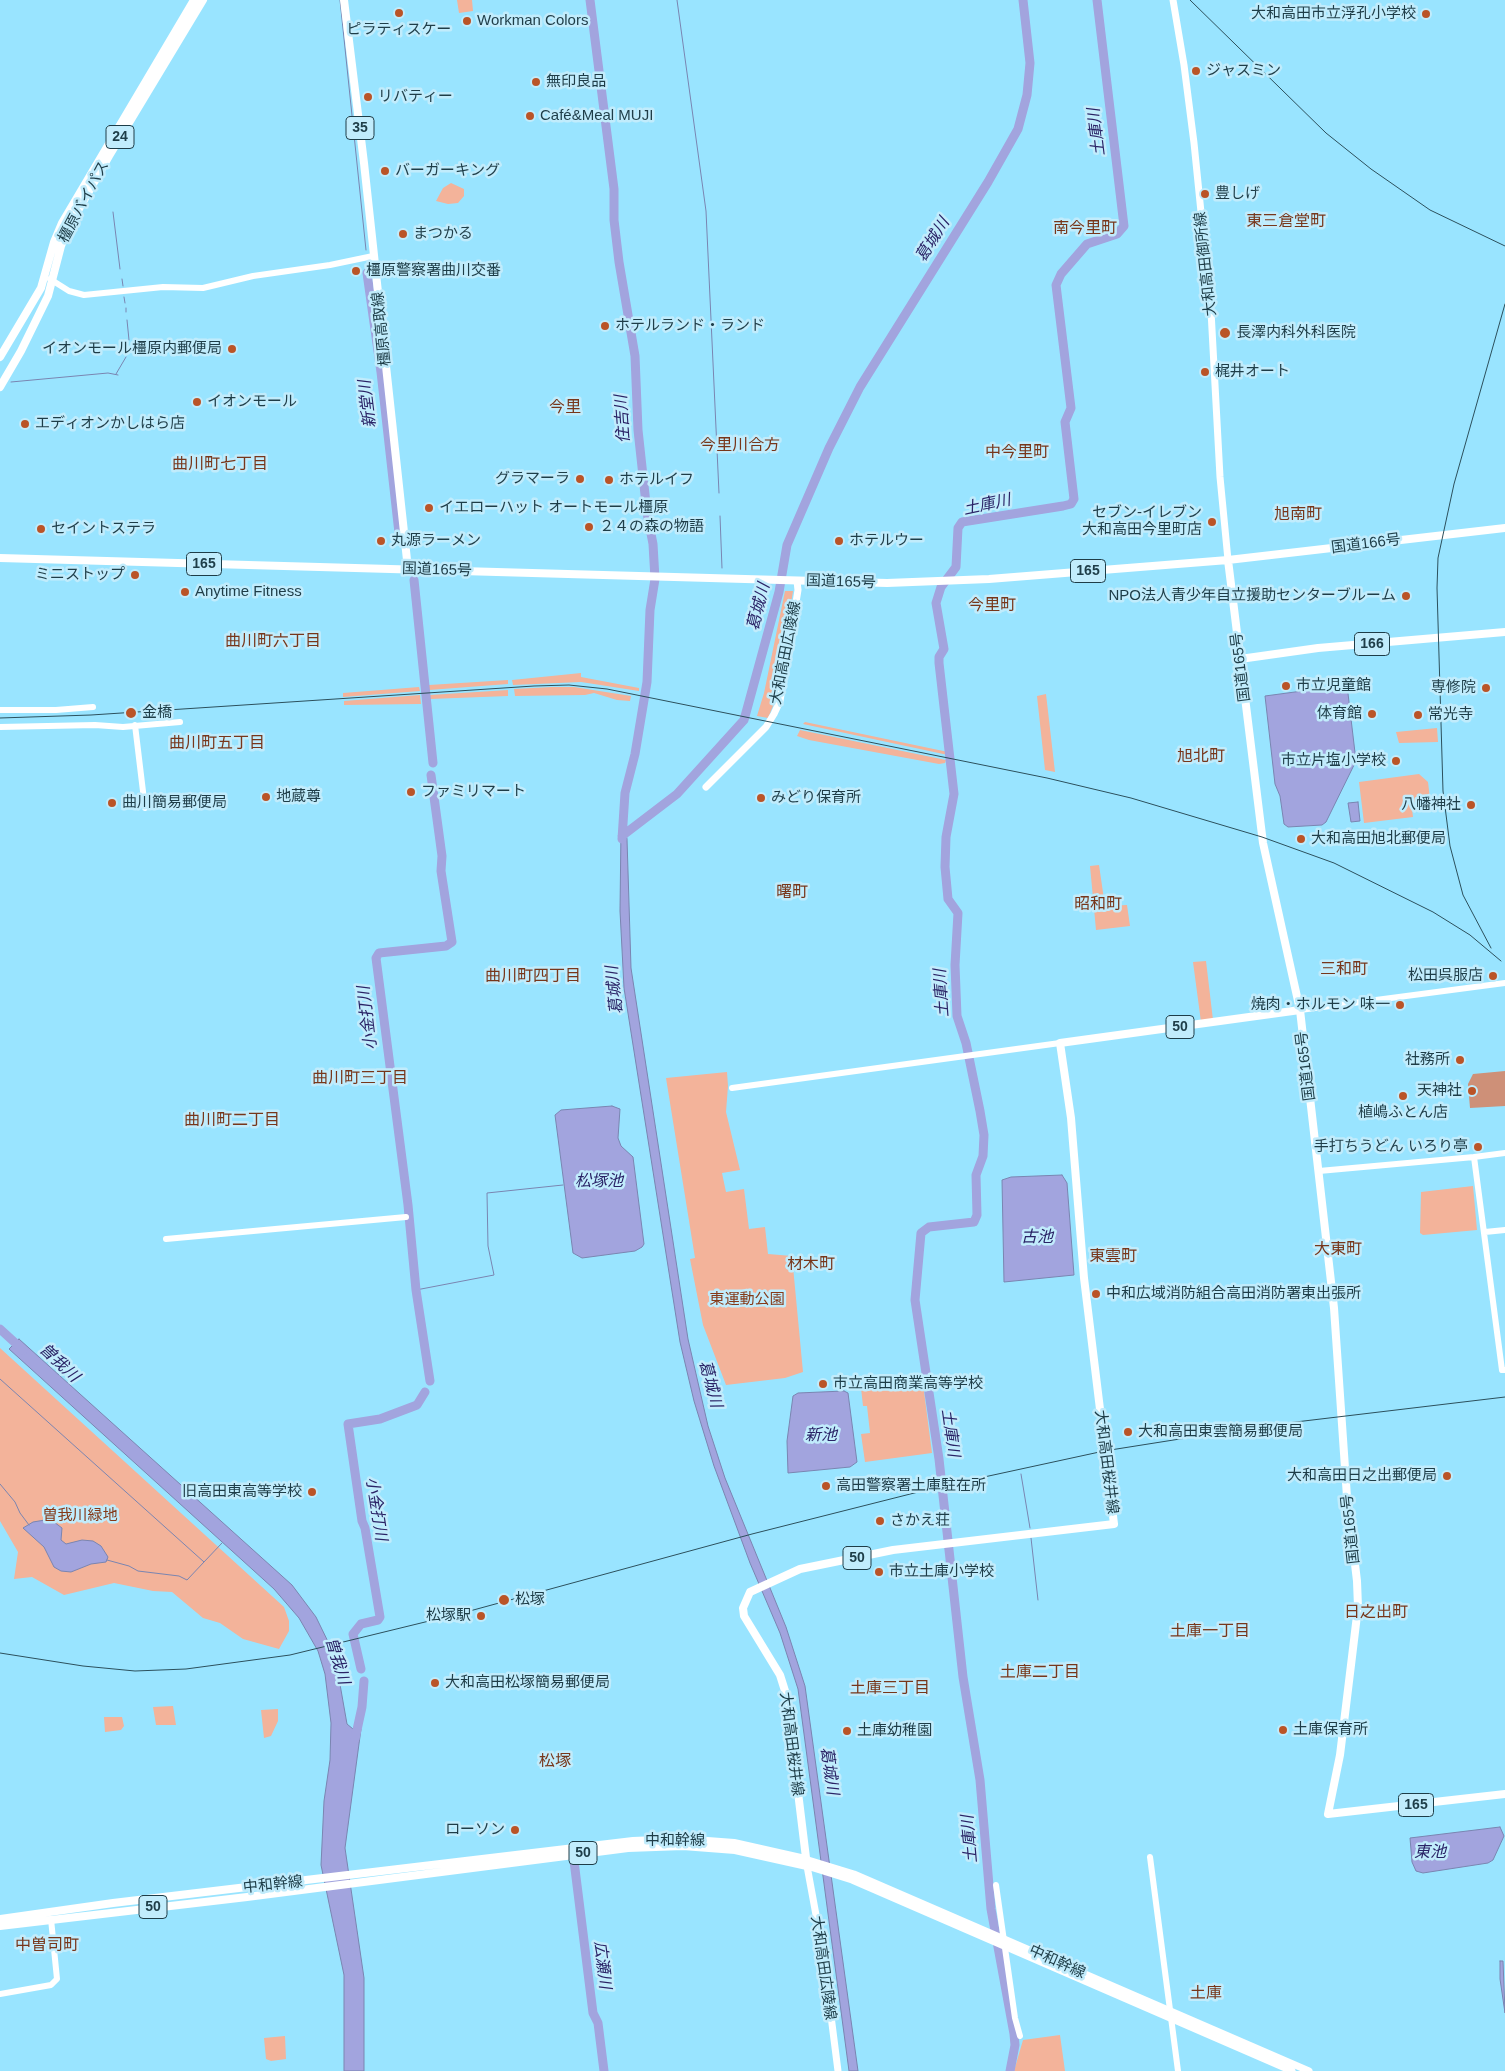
<!DOCTYPE html>
<meta charset="utf-8">
<style>
body{margin:0}
canvas{display:block;background:#99e4ff}
</style>
<canvas width="1505" height="2071"></canvas>
<script>
const g = document.querySelector('canvas').getContext('2d');
g.lineJoin = 'round';
function fillPath(path, color) { g.fillStyle = color; g.fill(path, 'evenodd'); }
const toPath = rows => new Path2D(rows.map(r => 'M' + r).join(''));
function stroke(path, color, width, dash) { g.strokeStyle = color; g.lineWidth = width; g.lineCap = dash ? 'butt' : 'round'; g.setLineDash(dash || []); g.stroke(path); }
function drawText(font, color, halo, rows, align = 'center') {
  g.font = font + ' Helvetica,"Noto Sans JP",sans-serif'; g.lineWidth = 5; g.setLineDash([]); g.textBaseline = 'middle'; g.strokeStyle = halo; g.fillStyle = color; for (const [text, x, y, turn = 0] of rows) {
    g.save(); g.translate(x, y); g.rotate((+turn || 0) * Math.PI / 180); g.textAlign = isNaN(turn) ? turn : align; if (halo) g.strokeText(text, 0, 0); g.fillText(text, 0, 0); g.restore();
  }
}
fillPath(toPath([
 [457,0,472,0,473,11,459,13],
 [451,183,464,189,464,196,458,203,448,204,436,201,443,188],
 [785,591,793,591,775,701,768,718,757,716,764,693],
 [581,673,581,677,639,688,639,691,581,682,513,685,512,680],
 [508,680,508,684,429,690,429,685],
 [419,687,420,691,343,697,343,693],
 [552,687,574,687,631,696,630,701,617,700,594,693,585,695,515,696,514,689],
 [508,690,508,696,430,699,430,695],
 [1046,694,1055,772,1045,770,1037,696],
 [420,695,421,704,344,705,344,701],
 [805,722,948,752,948,755,803,724],
 [1437,728,1438,742,1399,743,1396,732],
 [800,730,946,760,945,763,939,764,809,740,797,736],
 [1419,774,1428,782,1431,807,1412,809,1413,817,1364,823,1359,782],
 [1099,865,1105,906,1127,905,1130,926,1096,930,1090,866],
 [1206,961,1213,1020,1201,1022,1193,962],
 [727,1072,728,1086,726,1112,740,1170,722,1173,726,1192,744,1189,749,1229,765,1227,768,1254,792,1256,803,1372,785,1378,726,1385,703,1325,690,1259,695,1258,666,1078],
 [1473,1186,1477,1230,1423,1235,1420,1233,1421,1192],
 [0,1348,284,1607,289,1621,289,1631,279,1649,243,1639,220,1623,203,1618,172,1592,153,1591,114,1583,64,1595,32,1577,14,1579,18,1552,0,1521],
 [917,1380,923,1384,932,1453,865,1462,861,1434,870,1433,867,1406,863,1406,861,1388],
 [173,1706,176,1725,156,1725,153,1707],
 [278,1709,278,1721,271,1736,264,1738,261,1710],
 [104,1717,122,1717,124,1726,121,1730,105,1732],
 [1060,2035,1065,2071,1014,2071,1023,2040],
 [285,2036,286,2059,271,2061,266,2059,264,2038]
]), '#f3b39a');
fillPath(toPath([
 [1505,1071,1505,1106,1470,1108,1468,1084,1473,1074]
]), '#ce9078');
const water = toPath([
 [1347,685,1356,761,1326,822,1322,825,1288,827,1284,824,1280,796,1275,784,1265,696,1347,685],
 [1358,802,1360,821,1351,822,1348,803,1358,802],
 [621,829,625,829,627,839,631,968,688,1339,708,1426,725,1478,786,1627,805,1686,858,2071,849,2071,798,1689,780,1633,750,1563,714,1466,694,1401,680,1342,624,988,620,911,621,829],
 [612,1106,620,1109,618,1138,621,1146,633,1157,644,1244,642,1247,635,1251,582,1258,573,1253,555,1115,561,1110,612,1106],
 [1062,1175,1067,1183,1074,1275,1004,1282,1002,1180,1011,1177,1062,1175],
 [19,1339,292,1585,316,1617,335,1656,347,1724,353,1729,361,1729,345,1848,364,1978,364,2071,344,2071,344,1975,321,1865,324,1801,330,1760,331,1723,325,1674,318,1651,299,1618,274,1589,9,1349,19,1339],
 [844,1391,848,1393,857,1462,850,1467,788,1473,787,1441,793,1396,798,1393,844,1391],
 [45,1520,54,1522,62,1528,61,1540,66,1544,82,1540,93,1541,101,1546,108,1557,106,1562,91,1564,71,1572,61,1571,54,1567,44,1547,23,1528,33,1522,45,1520],
 [1500,1827,1504,1836,1493,1860,1488,1863,1423,1873,1416,1871,1412,1862,1410,1838,1500,1827],
 [1500,1961,1503,1961,1505,2013,1500,1979,1500,1961]
]);
fillPath(water, '#a2a4de');
stroke(water, '#7a85b1', 1);
stroke(toPath([
 [340,0,366,250],
 [677,0,706,211,719,493],
 [113,212,120,269],
 [122,279,123,286],
 [124,297,125,303],
 [126,308,126,312],
 [127,320,129,340],
 [116,374,126,357],
 [11,382,108,373,118,375],
 [720,516,722,568],
 [416,1290,494,1275,488,1246,487,1193,563,1185],
 [0,1379,204,1562,187,1580,179,1576,138,1571,129,1566,107,1560],
 [1021,1474,1030,1528],
 [0,1484,15,1502,20,1513,29,1525],
 [1031,1538,1038,1600],
 [204,1562,222,1543]
]), '#7a85b1', 1);
stroke(toPath([
 [590,0,614,189,614,220,619,262,635,356,638,430,647,513,653,544,655,579,650,610,647,682,635,754,625,793,622,839],
 [367,273,381,372,399,533],
 [414,580,433,763],
 [622,836,677,794,744,720,779,592,787,545,829,448,860,387,988,182,1018,129,1027,95,1030,63,1023,0],
 [0,1329,23,1350],
 [430,1381,416,1290,408,1205,376,958,379,953,446,946,452,942,441,871,442,856,431,775],
 [361,1669,353,1634,361,1624,378,1620,380,1617,365,1528,362,1521,348,1424,380,1419,417,1405,425,1392],
 [355,1739,362,1707,364,1681],
 [574,1861,593,2013,598,2023,604,2071],
 [1010,2071,1015,2045,1014,2034,991,1909,980,1780,963,1677,939,1459,915,1300,921,1233,929,1227,974,1222,977,1215,976,1175,983,1156,984,1135,980,1111,966,1043,957,1016,955,965,958,913,948,899,945,867,946,837,954,794,939,663,939,657,944,649,936,603,941,587,956,567,958,528,962,522,1063,506,1071,504,1074,499,1065,422,1071,408,1056,285,1061,274,1087,244,1117,234,1124,226,1097,0]
]), '#a2a4de', 9);
stroke(toPath([
 [50,279,69,291,84,295,163,287,203,288,253,276,330,265,373,256],
 [0,710,56,710,93,707],
 [135,725,145,808],
 [0,727,95,725,123,727,180,722],
 [1300,1010,1505,983],
 [732,1088,1060,1043],
 [1474,1157,1505,1153],
 [1319,1171,1474,1157,1502,1370,1505,1370],
 [1485,1232,1505,1230],
 [166,1239,406,1217],
 [1150,1857,1178,2071],
 [996,1885,1015,2018,1020,2036],
 [0,1994,51,1985,57,1979,51,1919]
]), '#fff', 6);
stroke(toPath([
 [1173,0,1184,65,1194,143,1211,311,1220,477,1228,560],
 [706,787,766,727,774,714,780,701,798,590,797,581],
 [805,1859,854,1874,1309,2071],
 [838,2071,823,1953,807,1866,852,1880,1292,2071]
]), '#fff', 7);
stroke(toPath([
 [344,0,364,163,408,569],
 [0,1919,113,1903,633,1841,681,1839,734,1843,805,1859],
 [0,1926,247,1897,628,1848,683,1846,735,1850,807,1866,786,1694,780,1675,744,1616,743,1608,750,1592,800,1569,893,1550,1114,1524,1084,1278,1071,1118,1060,1043,1300,1010]
]), '#fff', 8);
stroke(toPath([
 [0,357,41,288,54,242,62,223,194,0],
 [0,387,21,351,48,296,61,246,67,230,109,156,203,0],
 [0,558,887,583,989,579,1228,560,1505,528],
 [1228,560,1263,843,1300,1010,1334,1308,1347,1497,1357,1581,1358,1607,1351,1665,1340,1755,1328,1814,1505,1794],
 [1240,659,1318,648,1505,632]
]), '#fff', 8);
stroke(toPath([
 [1190,0,1326,133,1371,169,1430,210,1505,246],
 [0,718,91,715,534,686,569,685,607,689,1047,778,1131,798,1262,837,1334,863,1433,912,1470,935,1501,961],
 [1491,948,1463,895,1450,846,1443,791,1437,588,1438,558,1454,484,1505,304],
 [0,1653,83,1666,135,1671,186,1669,290,1655,466,1612,752,1534,938,1487,1104,1451,1262,1426,1505,1397]
]), '#2c505c', 1);
for (const [x, y, r, color] of [
 [399,13,5,"#ba5427"],
 [1426,14,5,"#ba5427"],
 [467,21,5,"#ba5427"],
 [1196,71,5,"#ba5427"],
 [536,82,5,"#ba5427"],
 [368,97,5,"#ba5427"],
 [530,116,5,"#ba5427"],
 [385,171,5,"#ba5427"],
 [1205,194,5,"#ba5427"],
 [403,234,5,"#ba5427"],
 [356,271,5,"#ba5427"],
 [605,326,5,"#ba5427"],
 [1225,333,6,"#ba5427"],
 [232,349,5,"#ba5427"],
 [1205,372,5,"#ba5427"],
 [197,402,5,"#ba5427"],
 [25,424,5,"#ba5427"],
 [580,479,5,"#ba5427"],
 [609,480,5,"#ba5427"],
 [429,508,5,"#ba5427"],
 [1212,522,5,"#ba5427"],
 [589,527,5,"#ba5427"],
 [41,529,5,"#ba5427"],
 [381,541,5,"#ba5427"],
 [839,541,5,"#ba5427"],
 [135,575,5,"#ba5427"],
 [185,592,5,"#ba5427"],
 [1406,596,5,"#ba5427"],
 [1286,686,5,"#ba5427"],
 [1486,688,5,"#ba5427"],
 [131,713,6,"#ba5427"],
 [1372,714,5,"#ba5427"],
 [1418,715,5,"#ba5427"],
 [1396,761,5,"#ba5427"],
 [411,792,5,"#ba5427"],
 [266,797,5,"#ba5427"],
 [761,798,5,"#ba5427"],
 [112,803,5,"#ba5427"],
 [1471,805,5,"#ba5427"],
 [1301,839,5,"#ba5427"],
 [1493,976,5,"#ba5427"],
 [1400,1005,5,"#ba5427"],
 [1460,1060,5,"#ba5427"],
 [1472,1091,5,"#ba5427"],
 [1403,1096,5,"#ba5427"],
 [1478,1147,5,"#ba5427"],
 [1096,1294,5,"#ba5427"],
 [823,1384,5,"#ba5427"],
 [1128,1432,5,"#ba5427"],
 [1447,1476,5,"#ba5427"],
 [826,1486,5,"#ba5427"],
 [312,1492,5,"#ba5427"],
 [880,1521,5,"#ba5427"],
 [879,1572,5,"#ba5427"],
 [504,1600,6,"#ba5427"],
 [481,1616,5,"#ba5427"],
 [435,1683,5,"#ba5427"],
 [1283,1730,5,"#ba5427"],
 [847,1731,5,"#ba5427"],
 [515,1830,5,"#ba5427"]
]) { const dot = new Path2D(); dot.arc(x, y, r, 0, 2 * Math.PI); g.fillStyle = color; g.fill(dot); stroke(dot, '#c1ecfc', 2); }
for (const [x, y, w] of [
 [360,128,28],
 [120,137,28],
 [204,564,35],
 [1088,571,35],
 [1372,644,35],
 [1180,1027,28],
 [857,1558,28],
 [1416,1805,35],
 [583,1853,28],
 [153,1907,28]
]) { const box = new Path2D(); box.roundRect(x - w / 2, y - 11.5, w, 23, 4); g.fillStyle = '#c1ecfc'; g.fill(box); stroke(box, '#1e3d48', 1); }
drawText('bold 14px', '#1e3d48', null, [
 ["35",360,128],
 ["24",120,137],
 ["165",204,564],
 ["165",1088,571],
 ["166",1372,644],
 ["50",1180,1027],
 ["50",857,1558],
 ["165",1416,1805],
 ["50",583,1853],
 ["50",153,1907]
]);
drawText('15px', '#1e3d48', '#c1ecfc', [
 ["大和高田市立浮孔小学校",1416,14,"right"],
 ["Workman Colors",477,21],
 ["ピラティスケー",399,30,"center"],
 ["ジャスミン",1206,71],
 ["無印良品",546,82],
 ["リバティー",378,97],
 ["Café&Meal MUJI",540,116],
 ["バーガーキング",395,171],
 ["豊しげ",1215,194],
 ["まつかる",413,234],
 ["橿原警察署曲川交番",366,271],
 ["ホテルランド・ランド",615,326],
 ["長澤内科外科医院",1236,333],
 ["イオンモール橿原内郵便局",222,349,"right"],
 ["梶井オート",1215,372],
 ["イオンモール",207,402],
 ["エディオンかしはら店",35,424],
 ["グラマーラ",570,479,"right"],
 ["ホテルイフ",619,480],
 ["イエローハット オートモール橿原",439,508],
 ["セブン-イレブン",1202,513,"right"],
 ["大和高田今里町店",1202,530,"right"],
 ["２４の森の物語",599,527],
 ["セイントステラ",51,529],
 ["丸源ラーメン",391,541],
 ["ホテルウー",849,541],
 ["ミニストップ",125,575,"right"],
 ["Anytime Fitness",195,592],
 ["NPO法人青少年自立援助センターブルーム",1396,596,"right"],
 ["市立児童館",1296,686],
 ["専修院",1476,688,"right"],
 ["金橋",142,713],
 ["体育館",1362,714,"right"],
 ["常光寺",1428,715],
 ["市立片塩小学校",1386,761,"right"],
 ["ファミリマート",421,792],
 ["地蔵尊",276,797],
 ["みどり保育所",771,798],
 ["曲川簡易郵便局",122,803],
 ["八幡神社",1461,805,"right"],
 ["大和高田旭北郵便局",1311,839],
 ["松田呉服店",1483,976,"right"],
 ["焼肉・ホルモン 味一",1390,1005,"right"],
 ["社務所",1450,1060,"right"],
 ["天神社",1462,1091,"right"],
 ["植嶋ふとん店",1403,1113,"center"],
 ["手打ちうどん いろり亭",1468,1147,"right"],
 ["中和広域消防組合高田消防署東出張所",1106,1294],
 ["市立高田商業高等学校",833,1384],
 ["大和高田東雲簡易郵便局",1138,1432],
 ["大和高田日之出郵便局",1437,1476,"right"],
 ["高田警察署土庫駐在所",836,1486],
 ["旧高田東高等学校",302,1492,"right"],
 ["さかえ荘",890,1521],
 ["市立土庫小学校",889,1572],
 ["松塚",515,1600],
 ["松塚駅",471,1616,"right"],
 ["大和高田松塚簡易郵便局",445,1683],
 ["土庫保育所",1293,1730],
 ["土庫幼稚園",857,1731],
 ["ローソン",505,1830,"right"]
], 'left');
drawText('15px', '#1e3d48', '#c1ecfc', [
 ["橿原バイパス",84,202,-62],
 ["大和高田御所線",1206,264,-96],
 ["橿原高取線",382,329,-96],
 ["国道166号",1366,544,-7],
 ["国道165号",437,570,2],
 ["国道165号",841,582,2],
 ["大和高田広陵線",786,653,-79],
 ["国道165号",1241,667,-97],
 ["国道165号",1306,1066,-97],
 ["大和高田桜井線",1106,1462,83],
 ["国道165号",1351,1529,-96],
 ["大和高田桜井線",791,1744,83],
 ["中和幹線",675,1841],
 ["中和幹線",273,1885,-6],
 ["中和幹線",1057,1962,24],
 ["大和高田広陵線",823,1968,82]
]);
drawText('15px', '#853918', '#c1ecfc', [
 ["東運動公園",747,1300],
 ["曽我川緑地",80,1516]
]);
drawText('italic 16px', '#2a2366', '#c1ecfc', [
 ["土庫川",1097,132,-97],
 ["葛城川",933,240,-58],
 ["新堂川",368,404,-97],
 ["住吉川",623,419,-94],
 ["土庫川",987,505,-12],
 ["葛城川",759,607,-76],
 ["葛城川",615,990,-96],
 ["土庫川",942,993,-94],
 ["小金打川",368,1018,-97],
 ["松塚池",599,1182],
 ["古池",1037,1238],
 ["曽我川",59,1363,43],
 ["葛城川",710,1384,75],
 ["土庫川",950,1433,82],
 ["新池",821,1436],
 ["小金打川",376,1509,81],
 ["曽我川",337,1661,73],
 ["葛城川",829,1771,82],
 ["土庫川",970,1839,-95],
 ["東池",1430,1853],
 ["広瀬川",602,1965,83]
]);
drawText('16px', '#77361a', '#c1ecfc', [
 ["東三倉堂町",1286,222],
 ["南今里町",1085,229],
 ["今里",565,408],
 ["今里川合方",740,446],
 ["中今里町",1017,453],
 ["曲川町七丁目",220,465],
 ["旭南町",1298,515],
 ["今里町",992,606],
 ["曲川町六丁目",273,642],
 ["曲川町五丁目",217,744],
 ["旭北町",1201,757],
 ["曙町",792,893],
 ["昭和町",1098,905],
 ["三和町",1344,970],
 ["曲川町四丁目",533,977],
 ["曲川町三丁目",360,1079],
 ["曲川町二丁目",232,1121],
 ["大東町",1338,1250],
 ["東雲町",1113,1257],
 ["材木町",811,1265],
 ["日之出町",1376,1613],
 ["土庫一丁目",1210,1632],
 ["土庫二丁目",1040,1673],
 ["土庫三丁目",890,1689],
 ["松塚",555,1762],
 ["中曽司町",47,1946],
 ["土庫",1206,1994]
]);
</script>
